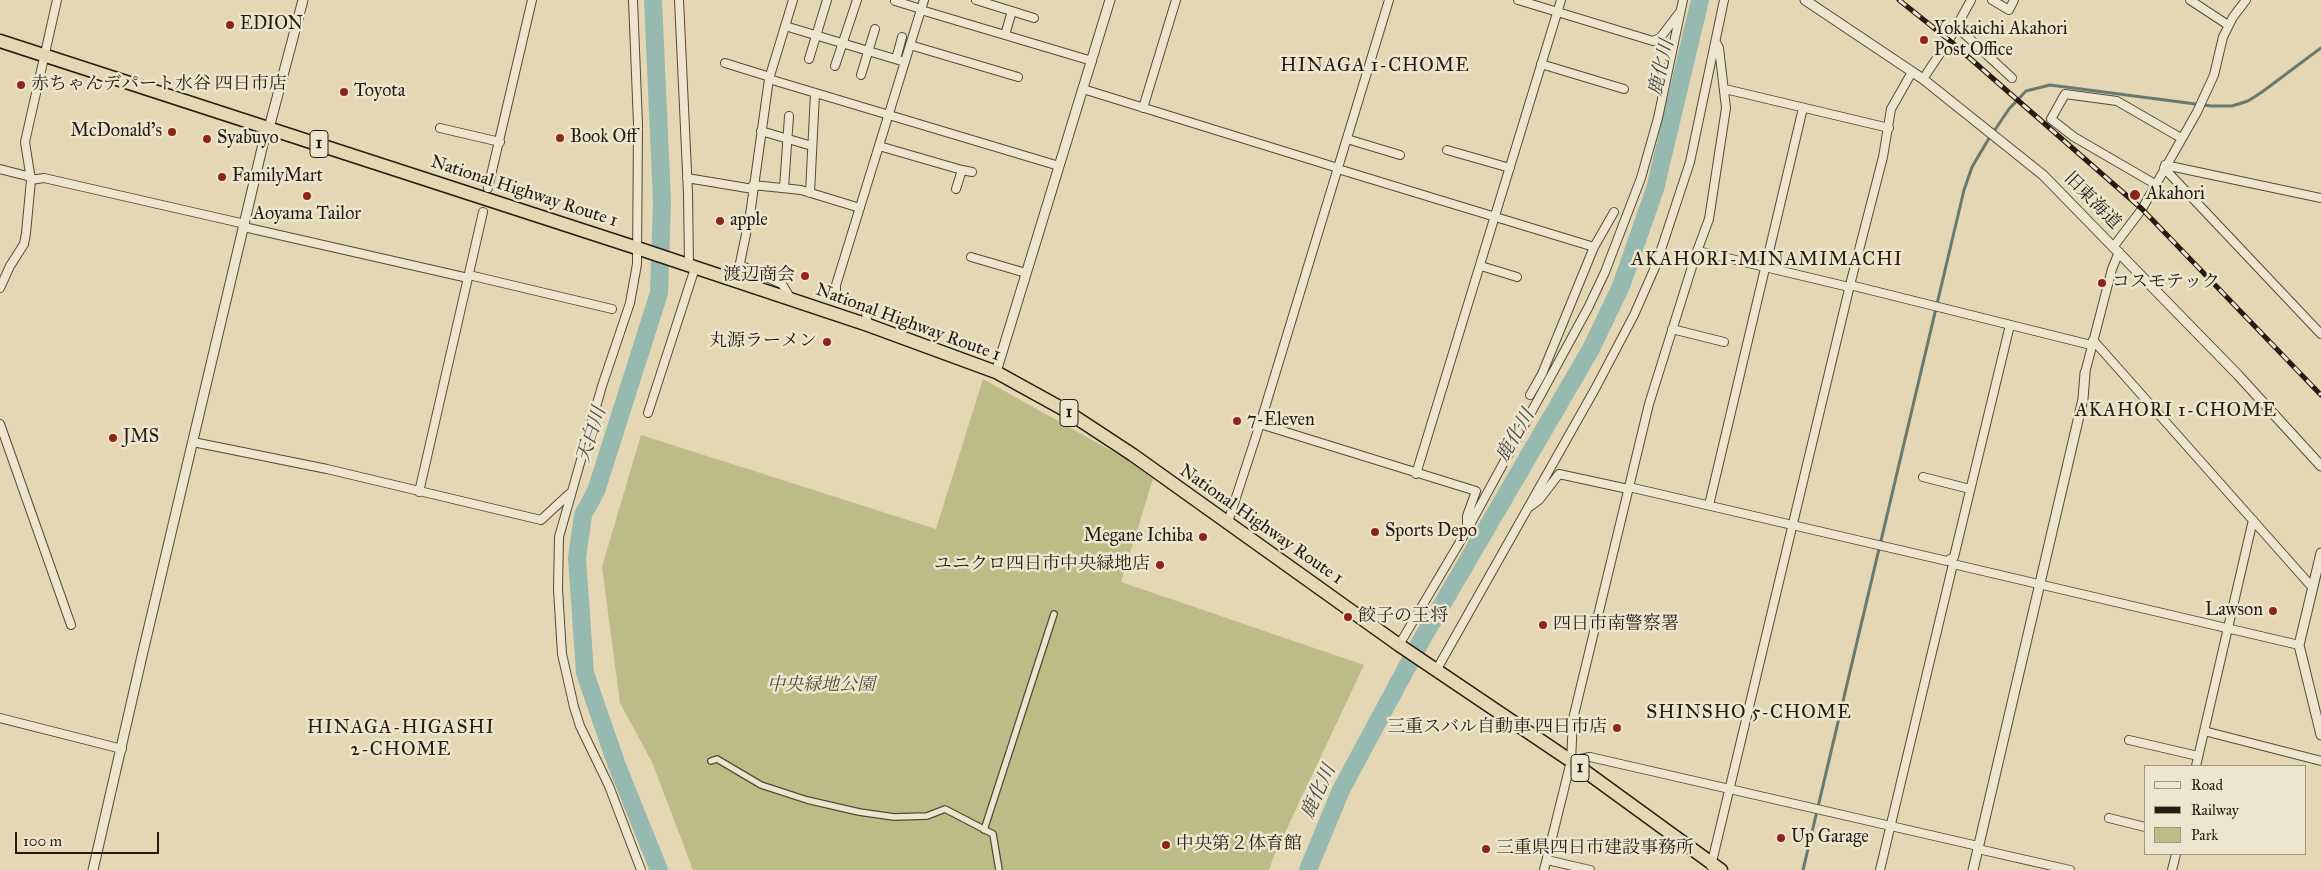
<!DOCTYPE html>
<meta charset="utf-8">
<style>
body{margin:0}
#map{position:relative;width:2321px;height:870px;overflow:hidden;background:#e5d7b3;font-family:"IM FELL Great Primer",serif}
canvas{display:block}
.legend{position:absolute;left:2144px;top:765px;width:162px;height:90px;box-sizing:border-box;background:#eee5ce;border:1px solid #9d9482;margin:0;padding:6px 9px;list-style:none;font-size:15px;color:#241b11}
.legend li{display:flex;align-items:center;gap:10px;height:25px}
.legend b{width:25px;border:1px solid #9d9482}
.scale{position:absolute;left:15px;top:832px;width:144px;height:22px;box-sizing:border-box;border:2px solid #241b11;border-top:0;padding-left:6px;font-size:15px;line-height:18px;white-space:nowrap;color:#241b11;-webkit-text-stroke:4px #eee5ce;paint-order:stroke}
</style>
<div id="map">
<canvas width="2321" height="870"></canvas>
<ul class="legend">
<li><b style="height:6px;background:#eee5ce"></b>Road</li>
<li><b style="height:6px;background:#241b11"></b>Railway</li>
<li><b style="height:14px;background:#bcbc87"></b>Park</li>
</ul>
<div class="scale">100 m</div>
</div>
<script>
const g = document.querySelector('canvas').getContext('2d');
g.lineJoin = 'round';
function fillPath(path, color) { g.fillStyle = color; g.fill(path, 'evenodd'); }
const toPath = rows => new Path2D(rows.map(r => 'M' + r).join(''));
function stroke(path, color, width, dash) { g.strokeStyle = color; g.lineWidth = width; g.lineCap = dash ? 'butt' : 'round'; g.setLineDash(dash || []); g.stroke(path); }
function drawText(font, color, halo, rows, align = 'center') {
  g.font = font + ' "IM FELL Great Primer","Noto Serif JP",serif'; g.lineWidth = 5; g.setLineDash([]); g.textBaseline = 'middle'; g.strokeStyle = halo; g.fillStyle = color; for (const [text, x, y, turn = 0] of rows) {
    g.save(); g.translate(x, y); g.rotate((+turn || 0) * Math.PI / 180); g.textAlign = isNaN(turn) ? turn : align; if (halo) g.strokeText(text, 0, 0); g.fillText(text, 0, 0); g.restore();
  }
}
fillPath(toPath([
 [983,379,1126,459,1153,479,1121,582,1364,665,1273,858,1269,870,693,870,652,762,620,703,602,567,641,435,936,529]
]), '#bcbc87');
stroke(toPath([
 [1803,870,1964,190,1972,167,1988,140,2009,109,2026,91,2050,85,2211,106,2232,106,2248,101,2262,92,2321,48]
]), '#687a70', 3);
stroke(toPath([
 [653,0,662,201,659,293,596,491,583,515,577,558,585,673,616,763,659,870],
 [1308,870,1341,790,1422,639,1591,349,1621,286,1655,189,1700,0]
]), '#96b9b0', 18);
const pedestrian = toPath([
 [711,761,717,759,761,785,807,800,859,812,894,817,927,816,945,809,993,834,999,870],
 [984,830,1054,614]
]);
const minor = toPath([
 [633,0,638,124,637,264,630,303,602,386,559,537,558,589,562,654,574,707,580,726,609,786,641,870],
 [679,0,688,193,689,266],
 [976,0,1034,18],
 [1518,0,1653,41,1660,38,1680,12],
 [1992,0,2009,10,2014,0],
 [2190,0,2228,25],
 [895,1,921,9],
 [921,10,1092,61],
 [785,26,905,62],
 [1957,27,2012,78],
 [1005,35,1012,11],
 [910,45,1018,77],
 [809,59,827,0],
 [896,59,902,37],
 [725,63,770,77],
 [1541,64,1624,89],
 [835,66,857,0],
 [861,75,875,29],
 [769,79,1059,166],
 [1923,79,1949,40,1971,0],
 [1083,89,1338,168],
 [1725,89,1889,128],
 [1143,108,1176,0],
 [440,128,500,142],
 [761,131,812,146],
 [1347,139,1400,155],
 [879,146,962,170],
 [1447,150,1510,168],
 [2165,165,2321,198],
 [2164,168,2321,334],
 [0,169,31,177],
 [1338,169,1594,247],
 [687,178,753,189],
 [31,180,44,178,245,224],
 [2155,184,2074,137,2051,119,2065,94,2117,101,2181,138],
 [753,185,801,190,860,208],
 [488,188,532,0],
 [784,188,789,116],
 [956,189,962,170,972,172],
 [810,193,815,93],
 [244,227,468,278],
 [2114,246,2142,209,2197,112,2214,75,2223,37,2233,17,2246,0],
 [1698,251,1849,287],
 [971,257,1026,273],
 [1481,266,1517,277],
 [469,275,612,309],
 [1850,285,2091,345],
 [0,288,10,266,24,244,26,233,31,180,25,142,57,0],
 [791,299,782,284,742,266,740,263,750,215,769,79,793,0],
 [868,325,865,308,838,296,836,291,836,285,924,0],
 [1672,329,1724,342],
 [2093,340,2312,587],
 [2085,373,2112,269,2119,252],
 [1530,395,1542,374,1594,247,1614,212],
 [648,413,695,268],
 [0,424,71,625],
 [1260,424,1476,491,1467,516,1467,528],
 [193,442,327,469,541,520,569,494],
 [1416,474,1561,0],
 [1923,477,1970,489],
 [1629,487,1947,561,1954,557,2010,325],
 [419,492,483,212],
 [1709,505,1803,108],
 [1528,508,1539,500,1559,474,1628,489],
 [1228,522,1260,424,1389,0],
 [1950,559,1953,564,2299,645],
 [1399,645,1467,530,1588,308,1605,272,1641,178,1658,118,1683,0],
 [1437,669,1595,389,1634,315,1656,265,1690,162,1724,0],
 [0,718,122,749],
 [2204,731,2321,761],
 [2129,740,2198,756],
 [1571,761,1590,757,1978,846],
 [2196,766,2253,520],
 [2109,818,2145,827],
 [1978,849,2070,870],
 [1547,860,1590,870],
 [1711,866,1850,285,1883,157,1891,109,1912,72],
 [1544,870,1571,761,1573,719,1649,404,1696,254,1709,219,1726,108,1719,48,1716,42],
 [1880,870,1953,564],
 [2172,870,2176,854]
]);
const tertiary = toPath([
 [1805,0,1923,79,2043,175,2238,375,2321,466],
 [996,372,1110,0],
 [2321,553,2299,645,2321,735],
 [93,870,142,656,263,144,269,128,303,0],
 [1973,870,2083,399,2085,373]
]);
const trunk = toPath([
 [0,41,637,248,868,325,996,372,1063,409,1133,455,1399,645,1571,761,1721,870]
]);
stroke(pedestrian, '#544a3a', 8);
stroke(minor, '#544a3a', 10);
stroke(tertiary, '#544a3a', 11);
stroke(trunk, '#241b11', 15);
stroke(pedestrian, '#eee5ce', 5.5);
stroke(minor, '#eee5ce', 8);
stroke(tertiary, '#eee5ce', 9);
stroke(trunk, '#e5d7b3', 12);
const rail = toPath([
 [1899,0,1949,40,2142,209,2321,395]
]);
stroke(rail, '#241b11', 5);
stroke(rail, '#eee5ce', 3, [9]);
for (const [x, y, r, color] of [
 [230,25,5,"#8f2418"],
 [1924,40,5,"#8f2418"],
 [21,85,5,"#8f2418"],
 [344,92,5,"#8f2418"],
 [172,132,5,"#8f2418"],
 [560,138,5,"#8f2418"],
 [207,139,5,"#8f2418"],
 [222,177,5,"#8f2418"],
 [2135,195,6,"#8f2418"],
 [307,196,5,"#8f2418"],
 [720,221,5,"#8f2418"],
 [805,276,5,"#8f2418"],
 [2102,283,5,"#8f2418"],
 [827,342,5,"#8f2418"],
 [1237,421,5,"#8f2418"],
 [113,438,5,"#8f2418"],
 [1375,532,5,"#8f2418"],
 [1203,537,5,"#8f2418"],
 [1160,565,5,"#8f2418"],
 [2273,611,5,"#8f2418"],
 [1348,617,5,"#8f2418"],
 [1543,625,5,"#8f2418"],
 [1617,728,5,"#8f2418"],
 [1781,838,5,"#8f2418"],
 [1166,845,5,"#8f2418"],
 [1486,849,5,"#8f2418"]
]) { const dot = new Path2D(); dot.arc(x, y, r, 0, 2 * Math.PI); g.fillStyle = color; g.fill(dot); stroke(dot, '#eee5ce', 2); }
for (const [x, y, w] of [
 [319,144,18],
 [1069,413,18],
 [1580,768,18]
]) { const box = new Path2D(); box.roundRect(x - w / 2, y - 13.5, w, 27, 4); g.fillStyle = '#eee5ce'; g.fill(box); stroke(box, '#241b11', 1); }
drawText('bold 16px', '#241b11', null, [
 ["1",319,144],
 ["1",1069,413],
 ["1",1580,768]
]);
drawText('18px', '#241b11', '#eee5ce', [
 ["EDION",240,25],
 ["Yokkaichi Akahori",1934,30],
 ["Post Office",1934,51],
 ["赤ちゃんデパート水谷 四日市店",31,85],
 ["Toyota",354,92],
 ["McDonald's",162,132,"right"],
 ["Book Off",570,138],
 ["Syabuyo",217,139],
 ["FamilyMart",232,177],
 ["Akahori",2146,195],
 ["Aoyama Tailor",307,215,"center"],
 ["apple",730,221],
 ["渡辺商会",795,276,"right"],
 ["コスモテック",2112,283],
 ["丸源ラーメン",817,342,"right"],
 ["7-Eleven",1247,421],
 ["JMS",123,438],
 ["Sports Depo",1385,532],
 ["Megane Ichiba",1193,537,"right"],
 ["ユニクロ四日市中央緑地店",1150,565,"right"],
 ["Lawson",2263,611,"right"],
 ["餃子の王将",1358,617],
 ["四日市南警察署",1553,625],
 ["三重スバル自動車 四日市店",1607,728,"right"],
 ["Up Garage",1791,838],
 ["中央第２体育館",1176,845],
 ["三重県四日市建設事務所",1496,849]
], 'left');
drawText('18px', '#241b11', '#eee5ce', [
 ["National Highway Route 1",524,192,18],
 ["旧東海道",2092,201,45],
 ["National Highway Route 1",908,323,20],
 ["National Highway Route 1",1261,525,35]
]);
drawText('italic 18px', '#524b34', '#eee5ce', [
 ["中央緑地公園",821,686]
]);
g.letterSpacing = '1px';
drawText('19px', '#241b11', '#eee5ce', [
 ["HINAGA 1-CHOME",1375,66],
 ["AKAHORI-MINAMIMACHI",1767,260],
 ["AKAHORI 1-CHOME",2176,411],
 ["SHINSHO 5-CHOME",1749,713],
 ["HINAGA-HIGASHI",401,728],
 ["2-CHOME",401,750]
]);
g.letterSpacing = '0px';
drawText('italic 19px', '#464a41', '#eee5ce', [
 ["鹿化川",1662,68,-77],
 ["天白川",592,435,-72],
 ["鹿化川",1516,436,-60],
 ["鹿化川",1319,792,-65]
]);
</script>
